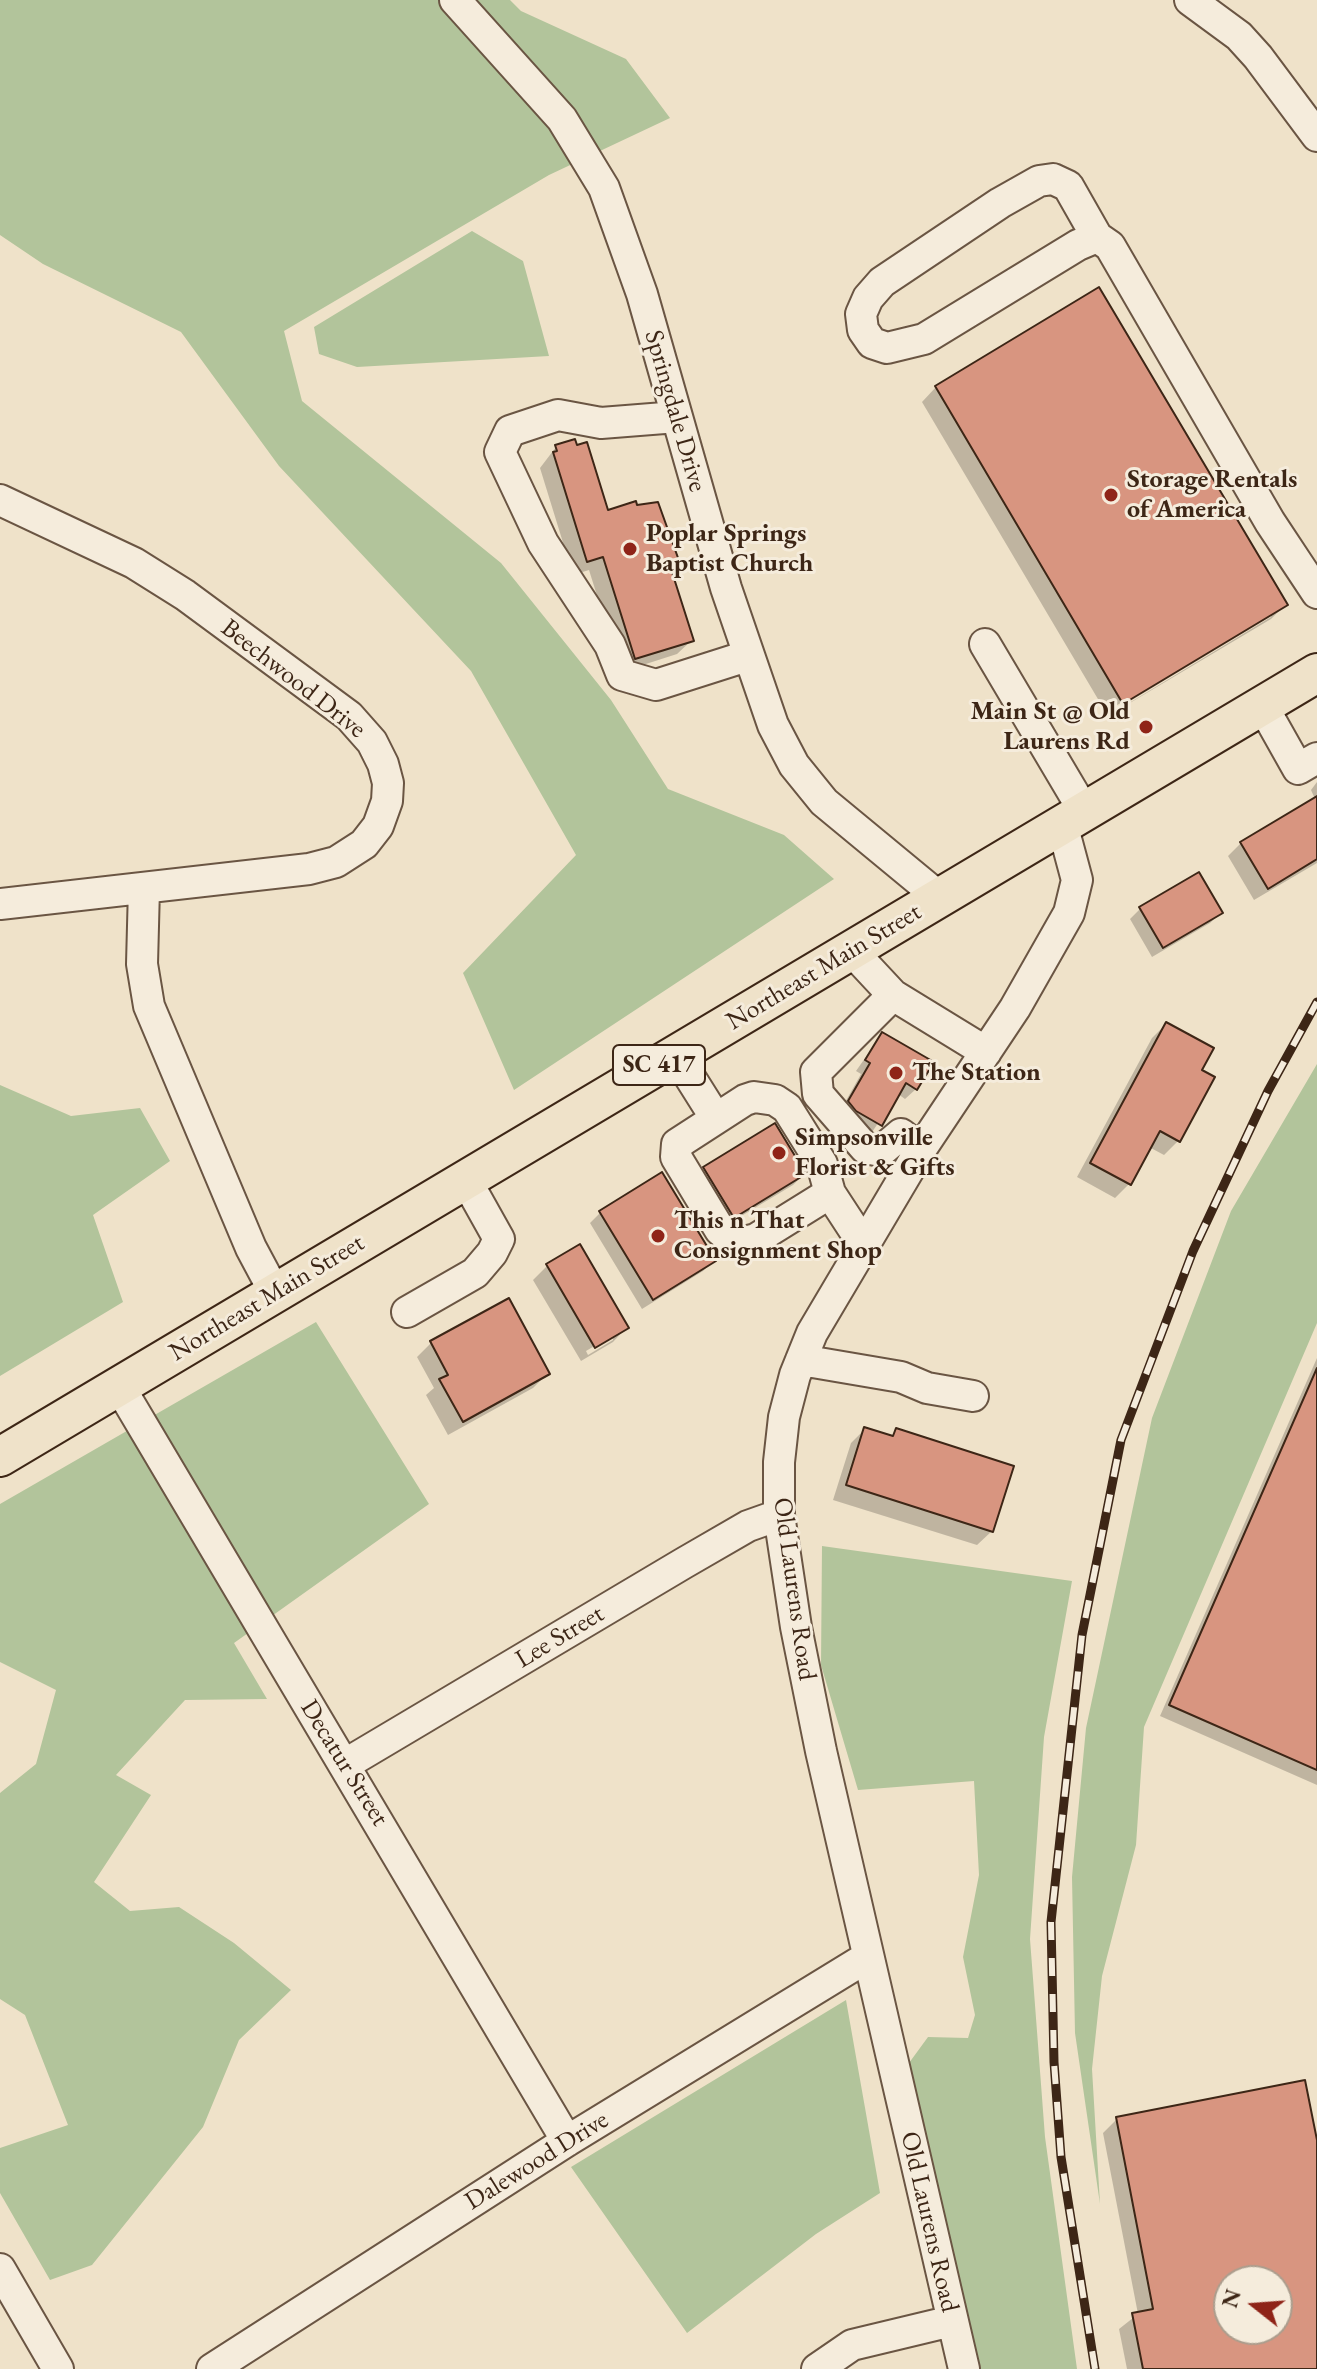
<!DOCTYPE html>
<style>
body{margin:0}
#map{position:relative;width:1317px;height:2369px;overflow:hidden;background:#efe2c9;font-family:"EB Garamond",serif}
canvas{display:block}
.north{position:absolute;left:1213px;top:2265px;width:80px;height:80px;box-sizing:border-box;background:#f5ecdc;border:2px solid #ab9d8d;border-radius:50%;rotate:287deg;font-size:22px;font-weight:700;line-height:32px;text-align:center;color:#3d2616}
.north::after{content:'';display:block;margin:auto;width:28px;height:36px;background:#8f2418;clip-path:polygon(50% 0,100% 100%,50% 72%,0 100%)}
</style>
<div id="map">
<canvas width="1317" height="2369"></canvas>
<div class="north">N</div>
</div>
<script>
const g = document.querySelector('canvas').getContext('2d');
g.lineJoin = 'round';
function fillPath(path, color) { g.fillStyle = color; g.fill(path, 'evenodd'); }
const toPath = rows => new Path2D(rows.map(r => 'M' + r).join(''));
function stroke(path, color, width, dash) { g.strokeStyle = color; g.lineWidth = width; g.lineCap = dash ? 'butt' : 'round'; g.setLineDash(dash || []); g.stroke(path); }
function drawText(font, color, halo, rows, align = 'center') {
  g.font = font + ' "EB Garamond",serif'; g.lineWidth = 6; g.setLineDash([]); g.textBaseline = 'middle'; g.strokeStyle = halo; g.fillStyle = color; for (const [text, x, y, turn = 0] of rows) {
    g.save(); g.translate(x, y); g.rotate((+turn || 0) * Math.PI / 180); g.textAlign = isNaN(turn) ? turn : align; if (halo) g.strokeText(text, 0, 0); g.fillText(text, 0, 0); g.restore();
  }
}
fillPath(toPath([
 [0,0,510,0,521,11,626,59,670,118,549,175,284,331,302,401,501,563,611,700,668,789,784,835,834,879,514,1090,463,973,576,855,471,671,279,466,181,332,43,264,0,235],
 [472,231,523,261,549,356,357,367,319,354,314,327],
 [1317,1064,1317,1323,1144,1727,1136,1845,1102,1976,1092,2069,1100,2204,1075,2033,1072,1877,1086,1728,1152,1418,1231,1211],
 [0,1085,71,1116,140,1108,170,1161,93,1215,123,1302,0,1376],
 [316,1322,429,1504,234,1643,267,1699,185,1700,116,1775,151,1795,94,1882,130,1911,179,1907,234,1943,291,1990,239,2040,203,2127,92,2265,50,2280,0,2193,0,2148,68,2125,25,2015,0,1999,0,1793,36,1764,56,1690,0,1662,0,1504],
 [822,1546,1072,1581,1044,1737,1030,1939,1045,2137,1077,2369,980,2369,909,2063,928,2037,968,2038,975,2015,963,1957,979,1875,974,1781,858,1790,821,1665],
 [846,2000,880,2193,816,2234,687,2333,571,2167]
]), '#b2c49b');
fillPath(toPath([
 [936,387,1285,605,1271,619,1108,716,922,402],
 [1271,612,1271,617,1116,711,1114,707],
 [556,447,607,512,679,568,672,576,692,640,677,654,621,672,589,570,573,575,540,468],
 [1317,782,1317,863,1254,900,1228,856,1241,843,1315,799,1311,790],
 [1141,908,1221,913,1210,923,1152,957,1130,919],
 [1166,1024,1199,1071,1178,1141,1164,1155,1149,1147,1129,1184,1115,1198,1077,1177,1152,1038],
 [882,1034,916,1089,905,1099,898,1094,870,1135,839,1113,861,1074,856,1071],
 [704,1168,804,1174,793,1185,723,1227,694,1179],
 [600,1213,714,1261,703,1271,642,1309,590,1223],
 [547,1266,627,1327,613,1342,581,1361,533,1280],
 [613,1335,613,1340,588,1355,586,1351],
 [431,1343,548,1373,533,1388,448,1435,426,1395,434,1388,417,1357],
 [1317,1358,1317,1785,1160,1716],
 [865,1429,890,1437,897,1431,992,1531,977,1545,833,1500,851,1443],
 [1117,2119,1317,2151,1317,2369,1127,2369,1119,2329,1138,2314,1103,2133],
 [1229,2281,1277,2281,1277,2329,1229,2329]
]), '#0003');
const building = toPath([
 [1099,287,1288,605,1123,704,935,386,1099,287],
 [575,439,577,445,587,442,608,510,636,501,637,505,658,502,682,569,672,572,694,641,635,659,603,557,587,562,553,452,557,451,555,445,575,439],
 [1317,796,1317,859,1268,889,1240,842,1317,796],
 [1199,872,1223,913,1163,948,1139,907,1199,872],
 [1166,1022,1214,1048,1202,1070,1215,1077,1180,1142,1160,1131,1131,1185,1090,1163,1166,1022],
 [882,1032,934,1062,917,1090,906,1083,882,1126,856,1111,848,1101,870,1063,865,1060,882,1032],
 [775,1123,806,1174,734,1218,703,1167,775,1123],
 [662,1172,716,1261,653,1300,599,1211,662,1172],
 [580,1244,629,1328,595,1348,546,1264,580,1244],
 [509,1298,550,1374,463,1422,439,1379,448,1375,430,1341,509,1298],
 [1317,1368,1317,1770,1169,1705,1317,1368],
 [864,1427,893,1436,896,1428,1014,1466,993,1532,846,1485,864,1427],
 [1305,2080,1317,2140,1317,2369,1143,2369,1132,2313,1153,2309,1116,2117,1305,2080],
 [1229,2281,1277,2281,1277,2329,1229,2329,1229,2281]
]);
fillPath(building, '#d89580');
stroke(building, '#3d2616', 2);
const minor = toPath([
 [455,0,562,119,604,188,642,294,726,588,773,725,794,765,824,802,939,897],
 [1190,0,1239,36,1258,57,1317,136],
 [1097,237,1078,245,924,339,887,348,872,343,863,330,861,314,868,298,882,282,1000,203,1039,181,1053,179,1068,186,1097,237,1110,246,1270,522,1317,593],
 [677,417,601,423,558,415,510,431,500,452,543,543,610,645,622,675,656,685,747,656],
 [0,500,134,563,185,595,349,716,372,742,383,764,388,783,387,801,378,826,364,844,336,862,309,869,0,904],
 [985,644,1084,811],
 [1262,705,1298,769,1317,758],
 [144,888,142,964,149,1006,251,1248,275,1293],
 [851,950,893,995],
 [676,1055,715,1117],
 [921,1149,901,1134,881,1151,865,1148,818,1094,816,1072,893,995,986,1052],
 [830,1193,756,1239,744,1242,730,1238,720,1230,676,1157,677,1144,745,1100,754,1097,775,1100,787,1108,822,1164,830,1193,864,1245],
 [407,1312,475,1273,492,1253,499,1239,466,1180],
 [801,1360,901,1377,927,1388,973,1396],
 [119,1386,567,2141],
 [344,1765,684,1563,748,1526,779,1515],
 [0,2269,58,2369],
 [212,2369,567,2141,866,1958],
 [817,2369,852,2345,952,2321],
 [964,2369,821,1751,796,1627,779,1515,779,1462,784,1417,795,1375,812,1333,921,1149,1015,1008,1069,913,1077,880,1062,824]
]);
const major = toPath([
 [0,1457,1317,673]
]);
stroke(minor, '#6a5543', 34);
stroke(major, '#3d2616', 42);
stroke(minor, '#f5ecdc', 30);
stroke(major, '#efe2c9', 38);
const rail = toPath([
 [1095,2369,1061,2157,1054,2062,1051,1922,1082,1635,1121,1440,1193,1251,1268,1091,1317,1002]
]);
stroke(rail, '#3d2616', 9);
stroke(rail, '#f5ecdc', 6, [18]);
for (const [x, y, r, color] of [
 [1111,495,8,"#8f2418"],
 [630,549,8,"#8f2418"],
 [1146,727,8,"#8f2418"],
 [896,1073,8,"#8f2418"],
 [779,1153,8,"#8f2418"],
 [658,1236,8,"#8f2418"]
]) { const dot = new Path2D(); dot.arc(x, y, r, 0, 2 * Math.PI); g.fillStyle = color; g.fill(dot); stroke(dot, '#f5ecdc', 3); }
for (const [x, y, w] of [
 [659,1065,92]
]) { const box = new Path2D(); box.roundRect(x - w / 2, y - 20, w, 40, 6); g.fillStyle = '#f5ecdc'; g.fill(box); stroke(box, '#3d2616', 2); }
drawText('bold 24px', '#3d2616', null, [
 ["SC 417",659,1065]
]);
drawText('26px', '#3d2616', '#f5ecdc', [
 ["Springdale Drive",675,411,74],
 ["Beechwood Drive",293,679,38],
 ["Northeast Main Street",824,967,-31],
 ["Northeast Main Street",267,1298,-31],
 ["Old Laurens Road",794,1589,82],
 ["Lee Street",560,1637,-31],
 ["Decatur Street",344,1763,58],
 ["Dalewood Drive",537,2161,-32],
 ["Old Laurens Road",929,2222,77]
]);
drawText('bold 26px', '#3d2616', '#f5ecdc', [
 ["Storage Rentals",1127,480],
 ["of America",1127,510],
 ["Poplar Springs",646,534],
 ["Baptist Church",646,564],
 ["Main St @ Old",1130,712,"right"],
 ["Laurens Rd",1130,742,"right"],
 ["The Station",912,1073],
 ["Simpsonville",795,1138],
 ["Florist & Gifts",795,1168],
 ["This n That",674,1221],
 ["Consignment Shop",674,1251]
], 'left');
</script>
